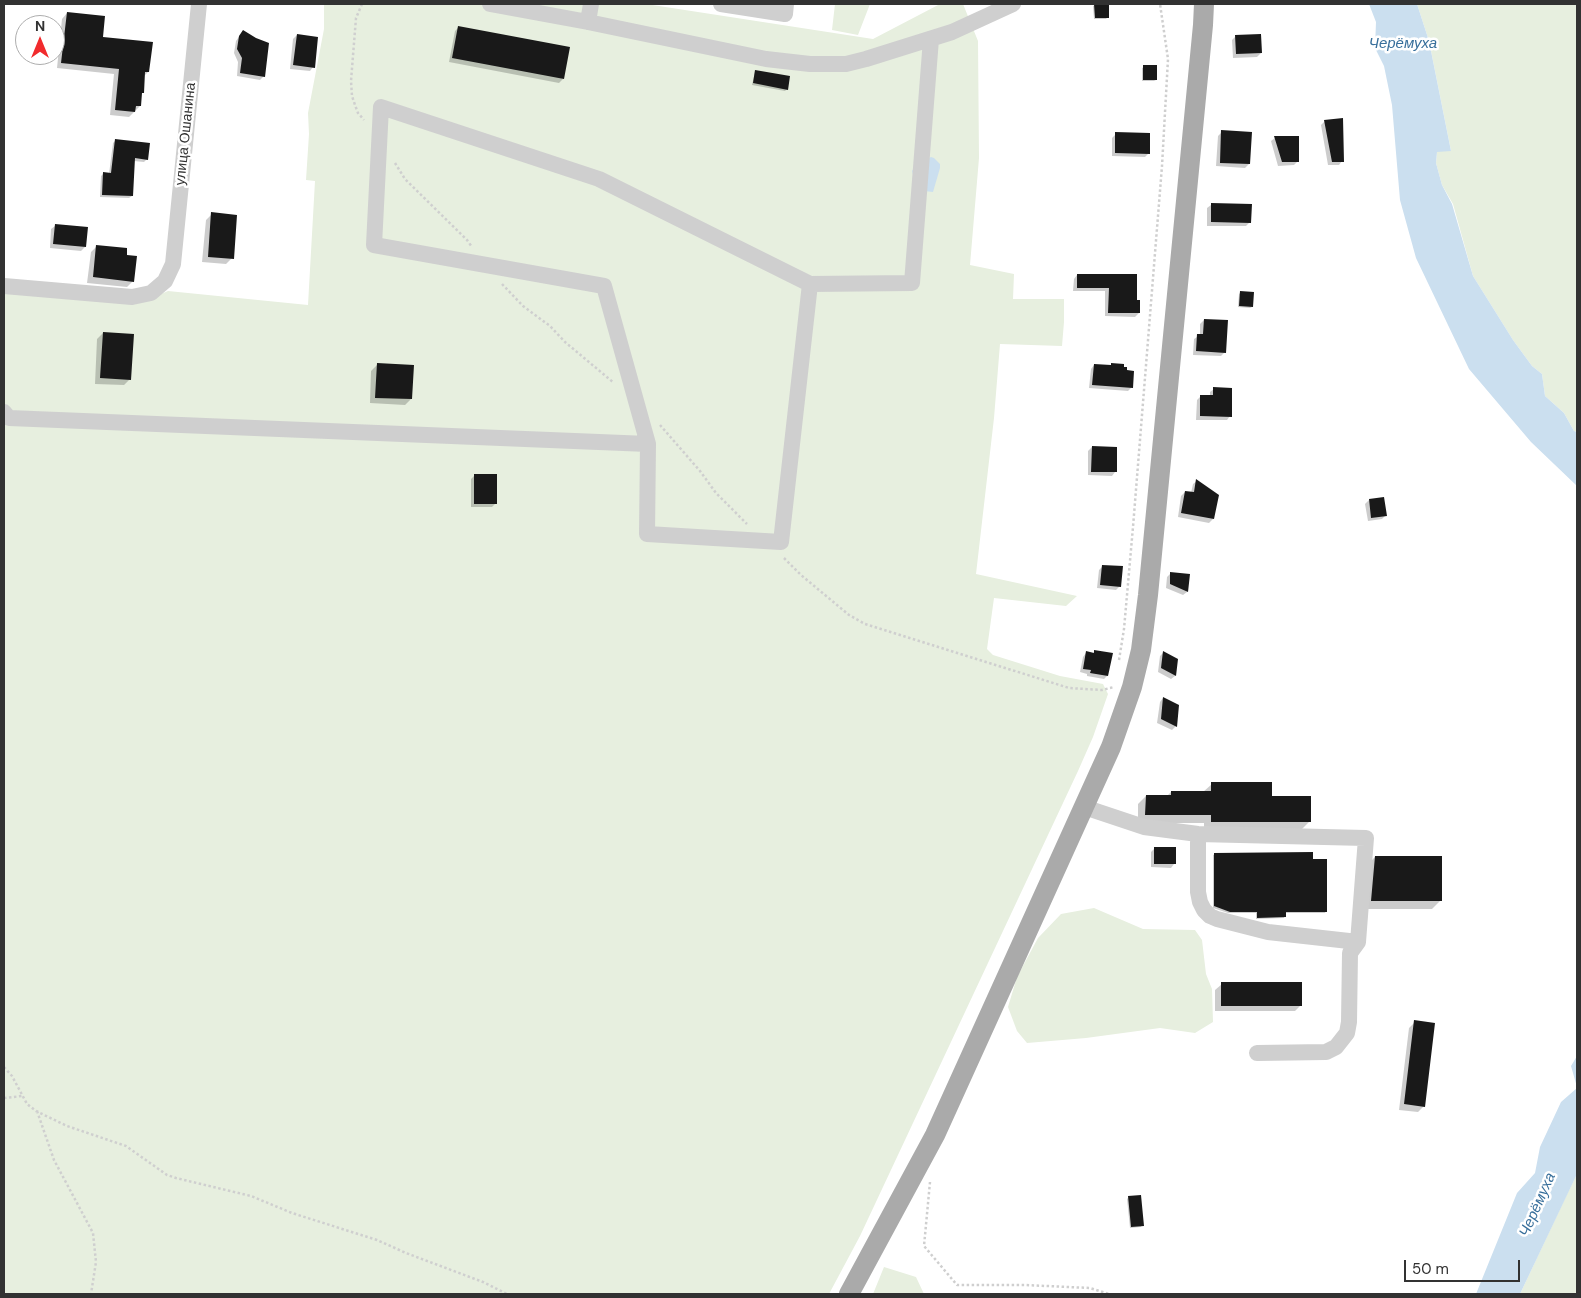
<!DOCTYPE html>
<meta charset="utf-8">
<style>
body{margin:0}
#map{position:relative;width:1581px;height:1298px;overflow:hidden;background:#fff;font-family:"DM Sans",sans-serif}
canvas{display:block}
.frame{position:absolute;inset:0;border:5px solid #323232;pointer-events:none}
.north{position:absolute;left:15px;top:15px;width:50px;height:50px;box-sizing:border-box;background:#fff;border:1px solid #adadad;border-radius:50%;rotate:0deg;font-size:14px;font-weight:700;line-height:20px;text-align:center;color:#323232}
.north::after{content:'';display:block;margin:auto;width:18px;height:22px;background:#f12b2d;clip-path:polygon(50% 0,100% 100%,50% 72%,0 100%)}
.scale{position:absolute;left:1404px;top:1260px;width:116px;height:22px;box-sizing:border-box;border:2px solid #323232;border-top:0;padding-left:6px;font-size:15px;line-height:18px;white-space:nowrap;color:#323232;-webkit-text-stroke:4px #fff;paint-order:stroke}
</style>
<div id="map">
<canvas width="1581" height="1298"></canvas>
<div class="frame"></div>
<div class="north">N</div>
<div class="scale">50 m</div>
</div>
<script>
const g = document.querySelector('canvas').getContext('2d');
g.lineJoin = 'round';
function fillPath(path, color) { g.fillStyle = color; g.fill(path, 'evenodd'); }
const toPath = rows => new Path2D(rows.map(r => 'M' + r).join(''));
function stroke(path, color, width, dash) { g.strokeStyle = color; g.lineWidth = width; g.lineCap = dash ? 'butt' : 'round'; g.setLineDash(dash || []); g.stroke(path); }
function drawText(font, color, halo, rows, align = 'center') {
  g.font = font + ' "DM Sans",sans-serif'; g.lineWidth = 5; g.setLineDash([]); g.textBaseline = 'middle'; g.strokeStyle = halo; g.fillStyle = color; for (const [text, x, y, turn = 0] of rows) {
    g.save(); g.translate(x, y); g.rotate((+turn || 0) * Math.PI / 180); g.textAlign = isNaN(turn) ? turn : align; if (halo) g.strokeText(text, 0, 0); g.fillText(text, 0, 0); g.restore();
  }
}
fillPath(toPath([
 [324,4,646,4,873,39,940,4,963,4,978,41,979,158,970,265,1014,274,1013,299,1064,299,1064,322,1062,346,1000,344,994,418,976,574,1077,596,1066,606,994,598,987,649,993,655,1060,676,1103,684,1108,694,1093,737,1078,771,860,1236,829,1294,4,1294,4,292,161,294,168,291,308,305,315,181,306,180,309,134,308,113,324,29],
 [835,4,870,4,858,35,832,30],
 [1417,4,1577,4,1577,432,1574,431,1564,413,1545,396,1542,374,1532,366,1513,340,1473,276,1453,204,1442,185,1436,163,1437,151,1451,151,1429,41],
 [1094,908,1143,929,1195,930,1202,940,1206,974,1212,989,1213,1022,1195,1033,1160,1028,1086,1038,1027,1043,1017,1031,1008,1007,1017,977,1038,938,1061,914],
 [1577,1174,1577,1294,1520,1294,1568,1192],
 [884,1267,916,1277,924,1294,873,1294]
]), '#e7efdf');
fillPath(toPath([
 [1369,4,1417,4,1429,41,1451,151,1437,152,1436,163,1442,185,1452,204,1473,276,1513,340,1532,366,1542,374,1545,396,1564,413,1574,431,1577,432,1577,486,1531,442,1469,369,1416,258,1400,200,1392,105,1384,66,1375,48,1376,22],
 [931,157,934,158,940,164,940,168,933,192,924,191,916,184,912,171,916,165],
 [1577,1056,1577,1087,1571,1066],
 [1577,1088,1577,1174,1520,1294,1476,1294,1517,1193,1535,1173,1540,1147,1561,1102]
]), '#cbdfef');
fillPath(toPath([
 [1095,5,1108,17,1106,19,1094,19,1093,6],
 [67,13,148,72,144,76,143,92,140,95,140,106,129,117,110,115,114,74,57,68,62,19],
 [459,27,563,79,559,83,449,62,455,31],
 [243,31,264,76,260,80,237,76,238,62,234,53,236,41],
 [297,35,313,67,310,71,290,69,293,39],
 [1236,36,1261,53,1257,57,1233,58,1232,40],
 [1144,67,1156,80,1154,81,1142,81,1142,68],
 [755,72,787,89,785,91,752,85],
 [1325,121,1342,161,1339,165,1328,165,1321,125],
 [1222,132,1249,164,1245,168,1216,166,1218,136],
 [1116,134,1149,153,1145,157,1112,156,1112,138],
 [1275,138,1298,161,1294,165,1278,166,1271,141],
 [115,141,147,159,144,162,134,161,132,196,129,198,100,197,101,176,104,173,109,174,113,143],
 [1211,205,1250,222,1246,226,1207,226,1207,208],
 [212,214,232,258,226,264,202,262,206,220],
 [55,226,85,247,81,251,50,248,51,229],
 [97,246,125,256,133,281,127,287,87,283,91,252],
 [1077,275,1136,275,1136,301,1139,313,1135,317,1105,316,1105,291,1073,291,1074,279],
 [1240,293,1252,307,1250,308,1238,307,1239,294],
 [1204,320,1225,352,1221,356,1193,355,1194,339,1200,335,1200,324],
 [103,333,130,379,124,385,95,384,97,339],
 [1112,364,1132,387,1128,391,1089,388,1091,369,1094,365,1109,367],
 [377,365,411,399,405,405,370,403,371,371],
 [1214,389,1230,416,1227,420,1196,420,1197,400,1201,396,1210,396,1210,392],
 [1092,447,1115,472,1112,476,1088,475,1088,451],
 [474,476,496,503,492,507,471,507,471,479],
 [1197,481,1213,519,1209,523,1178,517,1181,496,1185,492,1191,493,1193,484],
 [1369,500,1386,515,1382,519,1368,521,1365,504],
 [1103,566,1120,586,1116,590,1097,588,1099,570],
 [1171,573,1187,592,1183,595,1166,588,1167,577],
 [1095,651,1107,676,1104,679,1087,676,1087,674,1080,672,1083,657,1086,653,1092,654],
 [1163,653,1177,660,1175,676,1171,679,1158,672,1160,656],
 [1163,698,1178,705,1176,726,1172,730,1157,723,1160,702],
 [1212,784,1271,797,1310,821,1302,829,1204,829,1204,823,1138,823,1138,804,1146,796,1167,796,1171,792,1203,792],
 [1155,848,1174,864,1171,868,1151,867,1151,852],
 [1215,854,1326,911,1325,913,1285,913,1284,918,1256,919,1256,913,1228,913,1213,908,1213,855],
 [1375,857,1440,901,1432,909,1364,909,1367,865],
 [1222,984,1301,1005,1295,1011,1215,1011,1215,990],
 [1415,1022,1424,1106,1418,1112,1399,1110,1409,1028],
 [1129,1197,1142,1225,1141,1227,1130,1228,1127,1199]
]), '#0003');
fillPath(toPath([
 [1094,4,1109,4,1109,18,1095,18],
 [67,12,105,16,103,37,153,42,149,72,145,72,144,93,142,93,141,106,136,106,135,112,115,110,119,69,61,63],
 [458,26,570,47,564,79,452,58],
 [243,30,256,38,269,43,265,77,240,73,242,58,237,49,239,36],
 [297,34,318,37,315,68,293,65],
 [1261,34,1262,53,1236,54,1235,35],
 [1143,65,1157,65,1157,80,1143,80],
 [755,70,790,76,788,90,753,83],
 [1343,118,1344,162,1332,162,1324,120],
 [1221,130,1252,132,1250,164,1220,163],
 [1115,132,1150,133,1150,154,1115,153],
 [1274,136,1299,136,1299,162,1282,162],
 [115,139,150,143,148,160,135,158,133,196,102,195,103,172,111,173],
 [1211,203,1252,204,1251,223,1211,222],
 [211,212,237,215,234,259,208,257],
 [55,224,88,227,86,247,53,244],
 [96,245,127,248,127,255,137,256,134,282,93,277],
 [1077,274,1137,274,1137,300,1140,300,1140,313,1108,313,1109,288,1077,288],
 [1240,291,1254,292,1253,307,1239,306],
 [1204,319,1228,320,1226,353,1196,351,1197,334,1203,334],
 [103,332,134,334,131,380,100,378],
 [377,363,414,365,412,399,375,398],
 [1111,363,1124,364,1124,367,1127,367,1127,370,1134,371,1133,388,1092,385,1094,364,1111,365],
 [1213,387,1232,388,1232,417,1200,416,1200,395,1213,395],
 [1092,446,1117,447,1117,472,1091,472],
 [474,474,497,474,497,504,474,504],
 [1196,479,1219,495,1214,519,1181,513,1185,491,1194,492],
 [1384,497,1387,516,1371,518,1369,499],
 [1102,565,1123,566,1121,587,1100,585],
 [1170,572,1190,574,1188,592,1170,584],
 [1094,650,1113,653,1108,676,1090,673,1091,670,1083,669,1086,651,1094,653],
 [1163,651,1178,659,1176,676,1161,668],
 [1163,697,1179,705,1177,727,1161,719],
 [1211,782,1272,782,1272,796,1311,796,1311,822,1211,822,1211,815,1145,815,1146,795,1171,795,1171,791,1211,791],
 [1154,847,1176,847,1176,864,1154,864],
 [1313,852,1313,859,1327,859,1327,912,1286,912,1286,917,1257,918,1257,912,1230,912,1214,906,1214,853],
 [1375,856,1442,856,1442,901,1371,901],
 [1221,982,1302,982,1302,1006,1221,1006],
 [1414,1020,1435,1023,1425,1107,1404,1104],
 [1141,1195,1144,1226,1131,1227,1128,1196]
]), '#191919');
stroke(toPath([
 [362,4,356,18,351,81,352,96,355,105,358,113,364,120],
 [395,163,405,179,467,240,472,247],
 [502,284,523,306,550,326,565,342,614,383],
 [660,425,700,471,716,493,747,524],
 [784,558,801,575,849,615,865,624,1069,688,1102,690,1114,687],
 [1119,660,1124,629,1133,527,1162,166,1168,59,1160,4],
 [4,1067,12,1076,27,1104,36,1111,67,1126,126,1146,167,1175,176,1178,251,1196,292,1213,377,1240,406,1253,483,1282,507,1294],
 [4,1098,22,1096],
 [37,1111,54,1160,93,1233,96,1262,91,1294],
 [930,1182,924,1246,957,1285,1025,1285,1090,1288,1109,1294]
]), '#cfcfcf', 2.5, [2.5, 2.5]);
stroke(toPath([
 [490,4,588,22,766,59,810,64,846,64,866,59,952,32,1013,4],
 [721,4,785,14,786,4],
 [588,22,591,4],
 [381,107,599,179,810,284,781,542,647,534,648,444,604,286,374,245,381,107],
 [810,284,912,283,931,39],
 [4,286,132,297,151,293,165,281,173,264,199,4],
 [4,412,9,418,648,444],
 [1084,807,1144,827,1198,834,1366,838,1358,942,1350,953,1349,1022,1347,1033,1336,1047,1326,1052,1257,1053],
 [1198,834,1198,892,1200,902,1204,910,1210,916,1217,919,1268,932,1358,942]
]), '#cfcfcf', 16);
stroke(toPath([
 [849,1294,935,1135,1111,747,1132,687,1141,650,1148,595,1203,25,1204,4]
]), '#aaa', 20);
drawText('14px', '#323232', '#fff', [
 ["улица Ошанина",186,134,-84]
]);
drawText('italic 15px', '#386f9b', '#fff', [
 ["Черёмуха",1403,44],
 ["Черёмуха",1538,1205,-66]
]);
</script>
